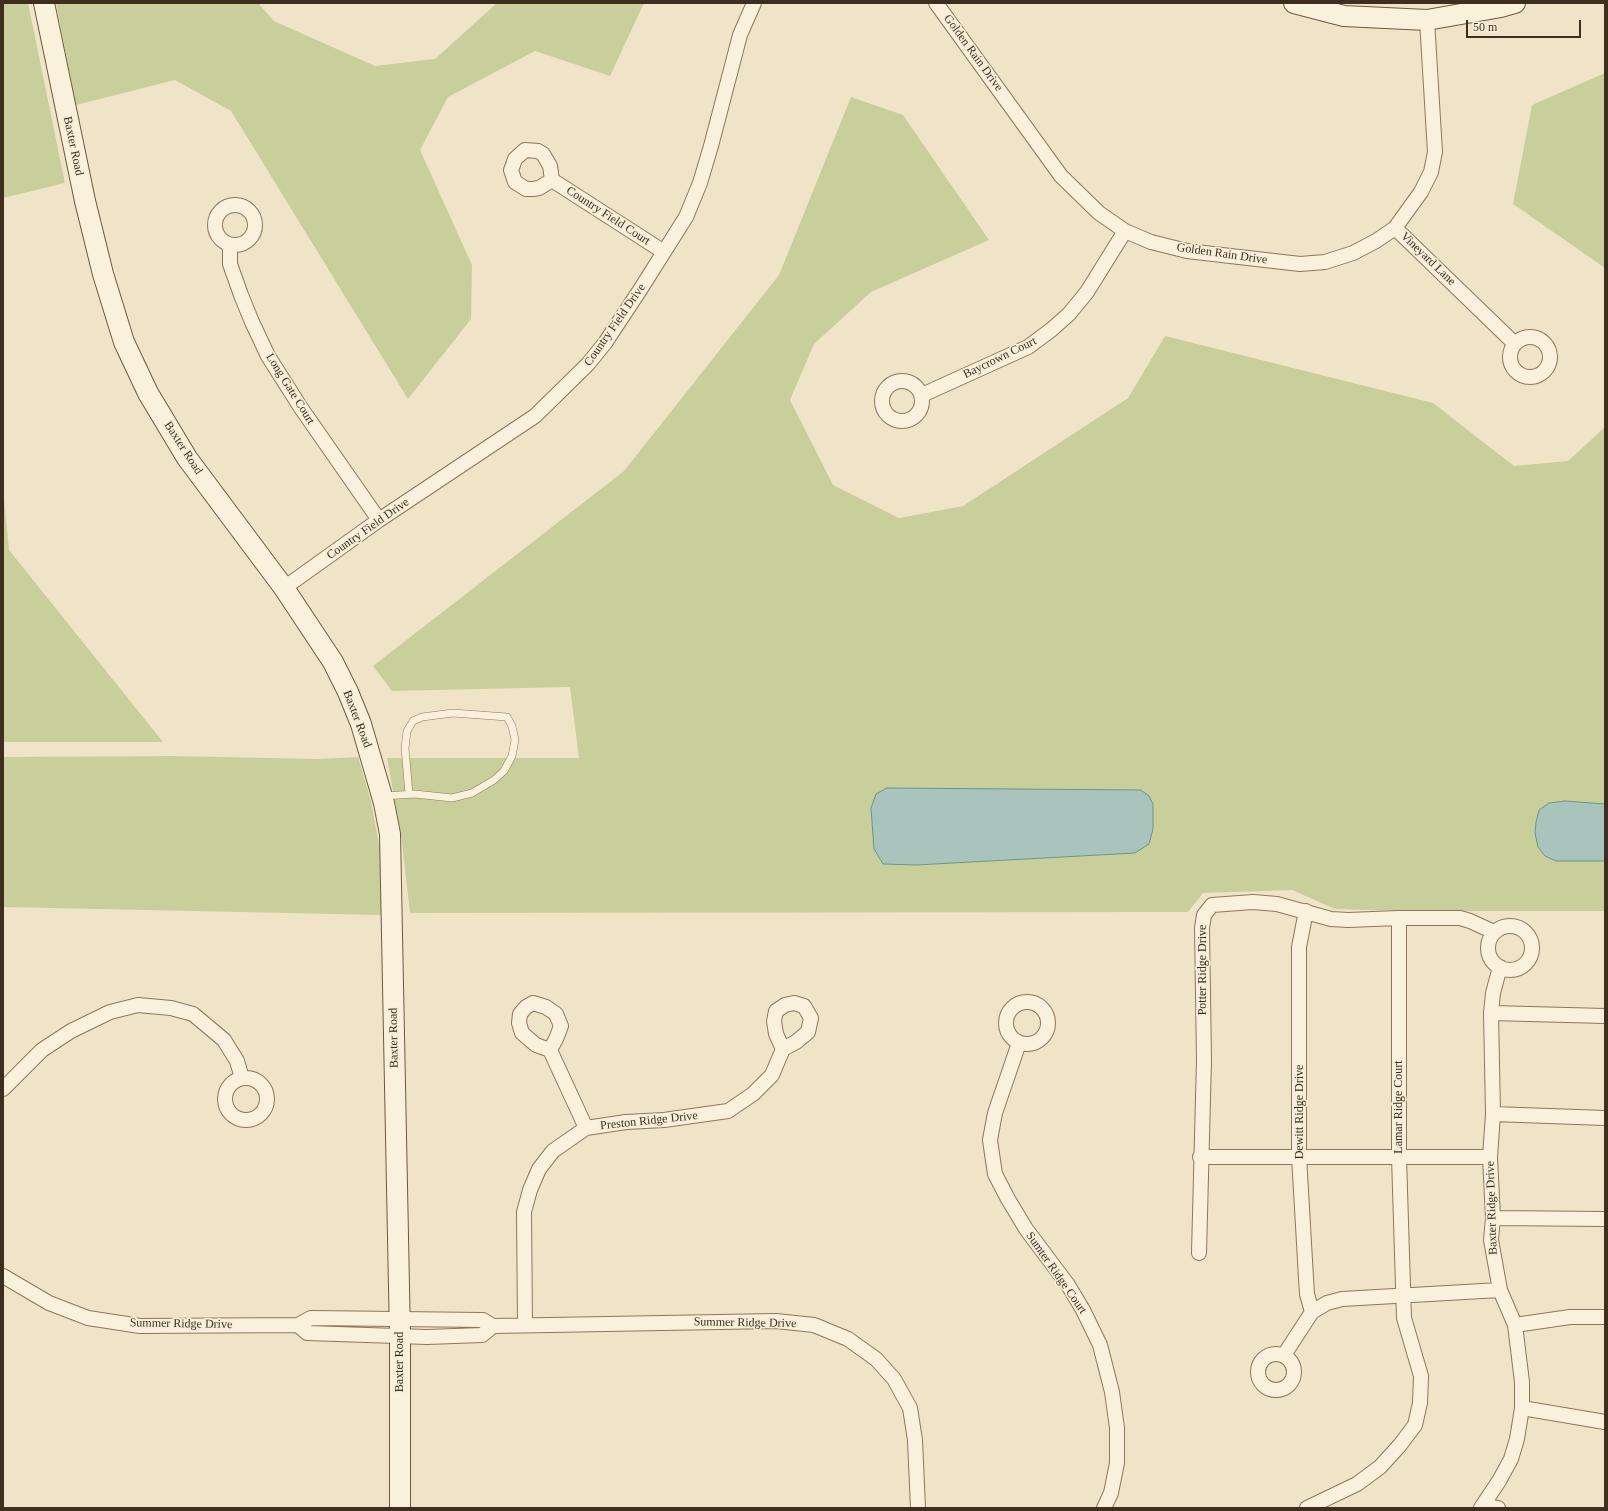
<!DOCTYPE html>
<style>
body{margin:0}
#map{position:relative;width:1608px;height:1511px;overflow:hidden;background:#f0e4c8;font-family:Georgia,serif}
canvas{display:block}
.frame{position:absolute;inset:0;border:4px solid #3d2e20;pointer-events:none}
.scale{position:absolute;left:1466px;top:20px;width:115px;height:18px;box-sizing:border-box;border:2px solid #3d2e20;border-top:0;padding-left:5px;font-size:12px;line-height:14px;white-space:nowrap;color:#3d2e20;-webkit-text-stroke:3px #f7eed8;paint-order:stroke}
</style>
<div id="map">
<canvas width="1608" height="1511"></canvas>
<div class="frame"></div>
<div class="scale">50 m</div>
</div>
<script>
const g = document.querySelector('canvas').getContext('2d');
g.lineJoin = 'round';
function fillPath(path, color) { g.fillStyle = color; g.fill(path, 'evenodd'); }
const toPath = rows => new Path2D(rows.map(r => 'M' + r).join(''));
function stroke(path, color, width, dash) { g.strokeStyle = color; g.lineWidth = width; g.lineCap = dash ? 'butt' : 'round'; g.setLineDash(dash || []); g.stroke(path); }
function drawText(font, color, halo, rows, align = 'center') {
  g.font = font + ' Georgia,serif'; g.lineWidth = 3.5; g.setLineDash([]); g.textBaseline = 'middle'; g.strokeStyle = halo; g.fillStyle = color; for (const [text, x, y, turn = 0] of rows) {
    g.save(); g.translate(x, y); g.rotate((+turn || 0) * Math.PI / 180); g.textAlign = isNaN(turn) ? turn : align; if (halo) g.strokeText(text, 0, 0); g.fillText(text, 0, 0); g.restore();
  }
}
fillPath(toPath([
 [3,3,28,3,65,183,3,198],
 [56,3,258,3,274,21,375,66,435,59,497,3,644,3,610,76,535,51,448,97,420,150,472,265,471,319,408,399,231,111,175,80,76,105],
 [1605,73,1605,268,1513,204,1532,105],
 [851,97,903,115,989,240,871,292,814,344,790,400,833,485,899,518,963,506,1128,398,1165,336,1433,403,1514,466,1568,461,1605,427,1605,804,1565,801,1538,847,1545,856,1556,861,1605,861,1605,911,1403,911,1335,909,1292,890,1203,893,1188,912,410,913,401,834,387,758,579,758,570,687,392,691,373,666,624,471,779,275],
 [1135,853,916,865,883,864],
 [3,489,9,550,163,742,3,742],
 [173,756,319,759,358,757,371,801,380,850,381,915,3,907,3,757]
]), '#c9cf9b');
const water = toPath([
 [887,788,1141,790,1149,796,1153,804,1153,829,1149,844,1135,853,916,865,883,864,874,849,871,808,876,794,887,788],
 [1565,801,1605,804,1605,861,1556,861,1545,856,1538,847,1535,833,1536,822,1539,810,1549,803,1565,801]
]);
fillPath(water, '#a9c4bc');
stroke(water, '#6f938a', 1);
const lane = toPath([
 [383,796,415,794,452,798,472,793,494,780,504,771,512,756,515,740,512,726,507,717,453,713,422,717,413,721,407,731,405,748,409,794]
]);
const street = toPath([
 [936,3,1061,176,1099,213,1125,231,1151,242,1187,251,1300,264,1325,262,1353,253,1376,241,1395,228,1421,192,1431,172,1435,152,1427,20],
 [525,150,538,151,543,154,550,166,552,180,539,188,533,189,526,189,515,182,511,170,513,165,515,159,525,150],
 [552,180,664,252],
 '215 225a20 20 0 1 1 40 0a20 20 0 1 1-40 0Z',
 [1395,228,1514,343],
 [230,245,230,264,241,295,252,322,268,356,301,408,379,520],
 '1510 357a20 20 0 1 1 40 0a20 20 0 1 1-40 0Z',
 '882 401a20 20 0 1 1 40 0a20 20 0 1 1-40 0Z',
 [922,395,1028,347,1051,330,1069,314,1087,292,1125,231],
 [284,588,379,520,535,416,588,364,605,343,640,290,686,217,700,183,711,146,740,35,754,3],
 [1306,911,1299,947,1299,1156,1306,1278,1307,1294,1312,1312],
 '1488 948a22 22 0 1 1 44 0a22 22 0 1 1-44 0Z',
 '1006 1023a21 21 0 1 1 42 0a21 21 0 1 1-42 0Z',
 [1491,1013,1605,1016],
 [1019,1043,995,1113,990,1140,995,1174,1008,1199,1026,1229,1068,1285,1083,1310,1100,1345,1112,1392,1117,1428,1117,1463,1111,1493,1104,1508],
 [550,1050,536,1045,522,1033,519,1023,520,1014,526,1007,533,1003,546,1007,556,1014,561,1026,556,1039,550,1050,586,1128],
 '225 1099a21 21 0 1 1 42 0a21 21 0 1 1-42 0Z',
 [3,1089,42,1050,71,1031,110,1012,138,1005,171,1008,193,1014,224,1040,237,1061,242,1078],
 [1493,1114,1605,1118],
 [1200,1157,1490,1157],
 [1493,1218,1605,1219],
 [1199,1253,1204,1060,1202,928,1204,915,1212,905,1253,902,1277,904,1331,919,1348,920,1399,918,1460,918,1470,921,1494,932],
 [3,1276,49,1303,88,1318,140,1326,298,1325,311,1318,483,1320,493,1326,776,1321,814,1325,848,1339,876,1359,894,1379,910,1408,915,1440,918,1508],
 [298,1325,307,1333,427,1337,482,1335,493,1326],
 [525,1325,524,1212,530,1190,539,1169,553,1151,586,1128,626,1122,664,1120,728,1111,753,1094,772,1075,783,1049,796,1042,808,1032,811,1018,804,1006,794,1003,785,1005,776,1011,774,1021,776,1034,783,1049],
 [1515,1325,1570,1317,1605,1317],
 '1258 1372a18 18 0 1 1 36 0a18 18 0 1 1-36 0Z',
 [1284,1355,1312,1312,1327,1303,1342,1299,1500,1290],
 [1522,1408,1605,1422],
 [1483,1506,1498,1508],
 [1307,1508,1357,1484,1380,1467,1400,1445,1415,1425,1420,1403,1421,1376,1404,1318,1399,1157,1399,918],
 [1481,1508,1499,1481,1511,1459,1517,1439,1522,1408,1522,1382,1515,1325,1500,1290,1491,1240,1493,1218,1490,1157,1493,1114,1491,1013,1493,993,1500,967]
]);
const secondary = toPath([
 [44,3,85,201,103,274,124,342,148,393,187,458,284,588,333,662,348,692,361,724,384,803,390,834,400,1337,400,1508],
 [1294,3,1344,16,1427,20,1501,7,1515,3]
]);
stroke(lane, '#8d765c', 8);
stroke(street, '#8d765c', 16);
stroke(secondary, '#6f573f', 22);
stroke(lane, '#faf1dc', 7);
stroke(street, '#faf1dc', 14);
stroke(secondary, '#faf1dc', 20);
drawText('12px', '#3d2e20', '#f7eed8', [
 ["Golden Rain Drive",973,53,54],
 ["Baxter Road",73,146,78],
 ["Country Field Court",608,216,33],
 ["Golden Rain Drive",1222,254,8],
 ["Vineyard Lane",1428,259,44],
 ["Country Field Drive",615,325,-55],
 ["Baycrown Court",1000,358,-26],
 ["Long Gate Court",290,389,58],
 ["Baxter Road",183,448,57],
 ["Country Field Drive",368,529,-35],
 ["Baxter Road",357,719,69],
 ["Potter Ridge Drive",1203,970,-90],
 ["Baxter Road",394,1038,-91],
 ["Lamar Ridge Court",1399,1107,-90],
 ["Dewitt Ridge Drive",1300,1112,-90],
 ["Preston Ridge Drive",649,1121,-6],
 ["Baxter Ridge Drive",1492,1208,-92],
 ["Sumter Ridge Court",1056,1273,55],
 ["Summer Ridge Drive",745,1323,1],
 ["Summer Ridge Drive",181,1324,1],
 ["Baxter Road",400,1362,-90]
]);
</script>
